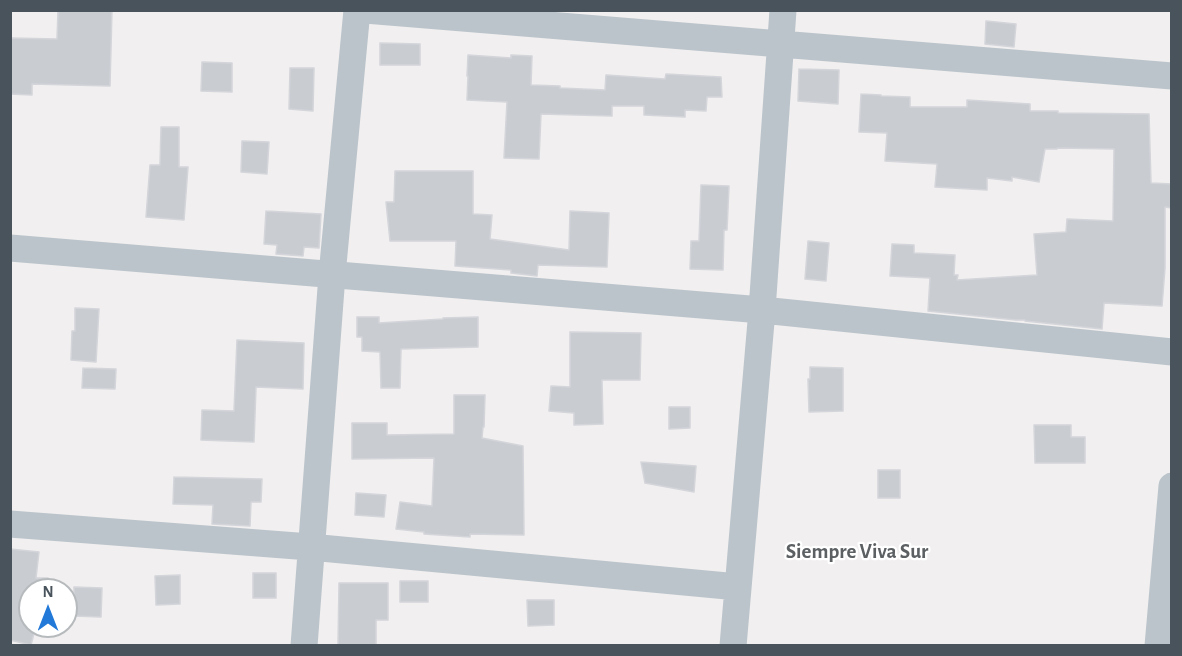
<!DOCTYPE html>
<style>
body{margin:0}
#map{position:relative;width:1182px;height:656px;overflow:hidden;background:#f1efef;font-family:"Alegreya Sans",sans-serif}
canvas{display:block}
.frame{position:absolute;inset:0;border:12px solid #48535b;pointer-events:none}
.north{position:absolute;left:18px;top:578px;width:60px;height:60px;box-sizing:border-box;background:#fff;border:2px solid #b6babd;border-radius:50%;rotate:0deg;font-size:16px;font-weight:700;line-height:24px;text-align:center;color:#48535b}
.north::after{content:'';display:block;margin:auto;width:21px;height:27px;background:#2279d8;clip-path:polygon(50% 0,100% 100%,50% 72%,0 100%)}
</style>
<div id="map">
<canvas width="1182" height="656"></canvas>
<div class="frame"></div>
<div class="north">N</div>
</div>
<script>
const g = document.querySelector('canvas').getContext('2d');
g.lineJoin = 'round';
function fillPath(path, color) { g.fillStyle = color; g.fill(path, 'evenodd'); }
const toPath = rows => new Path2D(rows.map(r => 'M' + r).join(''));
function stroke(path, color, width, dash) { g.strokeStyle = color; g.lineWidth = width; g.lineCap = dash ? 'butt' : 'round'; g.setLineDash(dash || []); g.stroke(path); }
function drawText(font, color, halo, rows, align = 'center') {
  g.font = font + ' "Alegreya Sans",sans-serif'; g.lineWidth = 4.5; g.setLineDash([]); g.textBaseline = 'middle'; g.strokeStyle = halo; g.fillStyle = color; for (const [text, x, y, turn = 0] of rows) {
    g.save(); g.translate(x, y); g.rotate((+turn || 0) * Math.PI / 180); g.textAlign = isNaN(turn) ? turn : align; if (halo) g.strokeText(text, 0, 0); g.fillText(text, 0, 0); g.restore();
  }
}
const building = toPath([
 [58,10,112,10,110,86,32,84,32,95,10,94,10,38,57,39,58,10],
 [986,21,1016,24,1014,47,985,44,986,21],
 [380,43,420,44,420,65,380,65,380,43],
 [468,55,511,58,511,55,532,56,531,85,560,86,560,88,605,90,606,75,665,79,666,74,721,77,722,97,707,97,706,111,685,110,685,117,644,115,644,106,612,106,612,116,541,114,539,159,504,158,507,102,467,100,468,76,467,76,468,55],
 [202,62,232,63,232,92,201,91,202,62],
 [290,68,314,68,313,111,289,109,290,68],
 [799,69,839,70,838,104,798,101,799,69],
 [861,94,881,95,881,96,910,97,910,107,967,107,967,100,1030,104,1030,111,1058,111,1058,113,1149,114,1151,183,1172,184,1172,208,1165,207,1165,268,1162,306,1104,303,1102,329,1025,321,1025,320,1016,320,928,311,930,278,890,276,892,244,914,245,914,253,955,255,954,275,958,275,957,280,1037,275,1034,234,1066,232,1067,219,1113,221,1114,149,1057,148,1057,149,1045,149,1039,182,1012,177,1012,181,987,178,987,190,935,187,937,164,885,161,887,133,859,132,861,94],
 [161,127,179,127,179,167,188,167,184,220,146,217,150,165,160,165,161,127],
 [242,141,269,142,267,174,241,172,242,141],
 [395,171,473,171,473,214,492,215,490,239,569,250,570,211,609,213,607,267,538,265,537,276,511,273,511,270,455,266,456,241,390,241,386,202,394,202,395,171],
 [701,185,729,186,727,230,724,230,723,270,690,269,691,241,699,241,701,185],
 [266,211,321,214,319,248,304,247,303,256,276,254,277,245,264,244,266,211],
 [808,241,829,243,826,281,805,279,808,241],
 [75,308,99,309,96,362,71,360,72,331,75,331,75,308],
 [357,317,379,317,379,323,443,319,443,318,478,317,478,347,401,349,400,388,381,388,380,352,362,351,362,337,357,337,357,317],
 [570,332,641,333,640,380,602,380,603,424,574,425,574,413,549,411,551,386,570,387,570,332],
 [237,340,304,343,303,389,256,387,254,442,201,440,202,410,234,411,237,340],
 [810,367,843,368,843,411,809,412,808,379,810,379,810,367],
 [83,368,116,369,115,389,82,388,83,368],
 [454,395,485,395,484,427,483,427,482,438,523,446,524,535,470,534,470,537,424,534,424,532,396,529,400,502,432,506,434,458,352,459,352,423,387,423,387,435,454,434,454,395],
 [669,407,690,407,690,428,669,429,669,407],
 [1034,425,1071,425,1071,437,1085,437,1085,463,1035,463,1034,425],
 [641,462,696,466,694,492,645,483,641,462],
 [878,470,900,470,900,498,878,498,878,470],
 [174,477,262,479,261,502,251,502,250,526,212,524,213,505,173,504,174,477],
 [356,493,386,495,384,517,355,515,356,493],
 [10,549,39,552,36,578,48,578,45,590,30,590,30,626,36,626,31,645,10,640,10,549],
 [253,573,276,573,276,598,253,598,253,573],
 [180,575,180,604,156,605,155,576,180,575],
 [400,581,428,581,428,602,400,602,400,581],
 [339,583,388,583,388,620,376,620,376,645,338,645,339,583],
 [74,587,102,588,101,617,74,616,74,587],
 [527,600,554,600,554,625,528,626,527,600]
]);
fillPath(building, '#c9ccd1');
stroke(building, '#d3d5da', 1.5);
stroke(toPath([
 [365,10,1172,76],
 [10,248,762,310,1172,352],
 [10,524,310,547,738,587],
 [304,646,332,275,357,10],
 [733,646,762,310,783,10],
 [1158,646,1172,486]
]), '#bbc4cb', 27);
drawText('bold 21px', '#5c6063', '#fff', [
 ["Siempre Viva Sur",857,552]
]);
</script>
